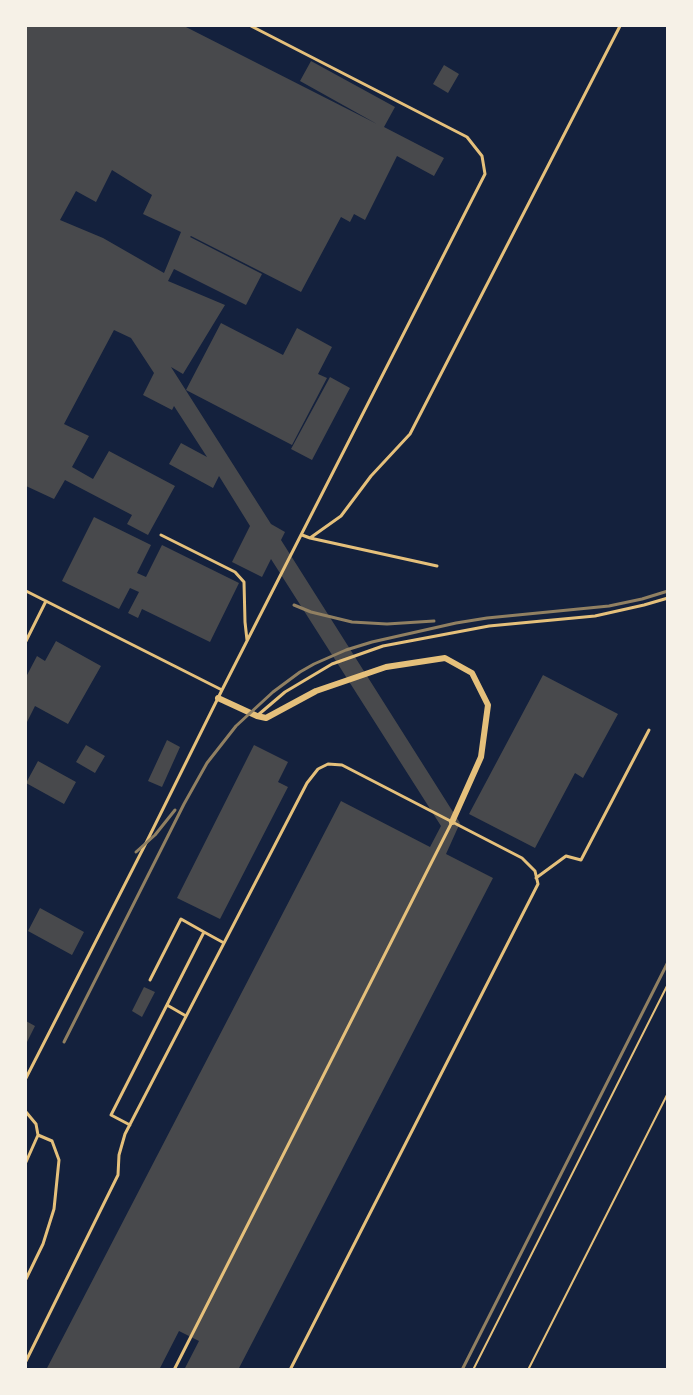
<!DOCTYPE html>
<style>
body{margin:0}
#map{position:relative;width:693px;height:1395px;overflow:hidden;background:#14213d;font-family:Spectral,serif}
canvas{display:block}
.frame{position:absolute;inset:0;border:27px solid #f6f1e7;pointer-events:none}
</style>
<div id="map">
<canvas width="693" height="1395"></canvas>
<div class="frame"></div>
</div>
<script>
const g = document.querySelector('canvas').getContext('2d');
g.lineJoin = 'round';
function fillPath(path, color) { g.fillStyle = color; g.fill(path, 'evenodd'); }
const toPath = rows => new Path2D(rows.map(r => 'M' + r).join(''));
function stroke(path, color, width, dash) { g.strokeStyle = color; g.lineWidth = width; g.lineCap = dash ? 'butt' : 'round'; g.setLineDash(dash || []); g.stroke(path); }
fillPath(toPath([
 [26,26,184,26,377,124,300,81,311,61,395,107,384,127,444,158,434,176,397,156,365,220,354,214,350,222,341,217,301,292,191,236,190,237,262,274,246,305,174,269,168,281,225,305,183,374,171,367,271,524,285,532,281,540,460,823,446,854,493,878,238,1370,184,1370,199,1341,179,1331,159,1370,46,1370,341,801,430,847,441,826,271,559,262,577,232,562,250,526,219,476,213,488,169,464,181,443,207,457,174,406,172,410,143,395,154,373,131,338,114,330,64,424,89,436,72,467,93,479,109,451,175,486,148,535,127,524,132,515,65,480,54,499,26,486],
 [112,170,152,195,143,214,181,232,164,273,103,238,60,220,76,191,96,202],
 [444,65,459,74,448,93,433,84],
 [221,323,283,355,297,328,332,347,318,374,327,378,292,445,186,390],
 [330,377,350,388,312,460,291,449],
 [94,517,151,545,137,573,146,577,162,545,239,583,210,642,142,609,138,618,128,613,139,592,130,588,119,609,62,581],
 [56,641,101,666,68,724,35,706,26,724,26,677,37,656,45,661],
 [543,675,618,714,583,778,575,773,535,848,469,814],
 [167,740,180,747,162,787,148,781],
 [86,745,105,756,95,773,76,762],
 [254,745,288,762,278,782,288,787,220,919,177,898],
 [38,761,76,782,64,804,26,783],
 [40,908,84,932,72,955,28,931],
 [144,987,155,992,142,1017,132,1011],
 [26,1021,35,1026,26,1044]
]), '#48494c');
stroke(toPath([
 [473,1370,668,984],
 [528,1370,668,1093]
]), '#e5c07b', 2);
stroke(toPath([
 [161,535,235,572,244,582,245,622,247,640],
 [302,535,310,538,341,516,371,476,410,434,620,26],
 [310,538,437,566],
 [26,591,222,690],
 [26,641,46,601],
 [258,715,285,692,332,664,383,646,489,626,595,616,644,605,668,598],
 [536,878,566,856,581,860,649,730],
 [150,980,181,919,204,932],
 [167,1005,186,1016],
 [26,1078,146,843,222,690,485,174,482,156,467,137,251,26],
 [26,1112,36,1124,38,1135,26,1162],
 [130,1125,111,1115,204,932,224,943],
 [26,1279,43,1244,54,1209,59,1160,52,1141,38,1135],
 [26,1361,118,1175,119,1155,125,1134,307,783,318,769,328,764,342,765,522,858,535,871,538,884,290,1370],
 [174,1370,452,822]
]), '#e5c07b', 3);
stroke(toPath([
 [218,698,257,716,266,718,316,691,386,667,445,658,472,673,488,705,481,757,452,822]
]), '#e5c07b', 6);
stroke(toPath([
 [294,605,311,612,352,622,387,624,434,621],
 [136,852,155,835,175,810],
 [64,1042,184,804,207,763,236,726,273,692,300,672,314,664,346,650,372,642,456,623,487,618,609,606,642,599,668,591],
 [462,1370,668,962]
]), '#918062', 3);
</script>
